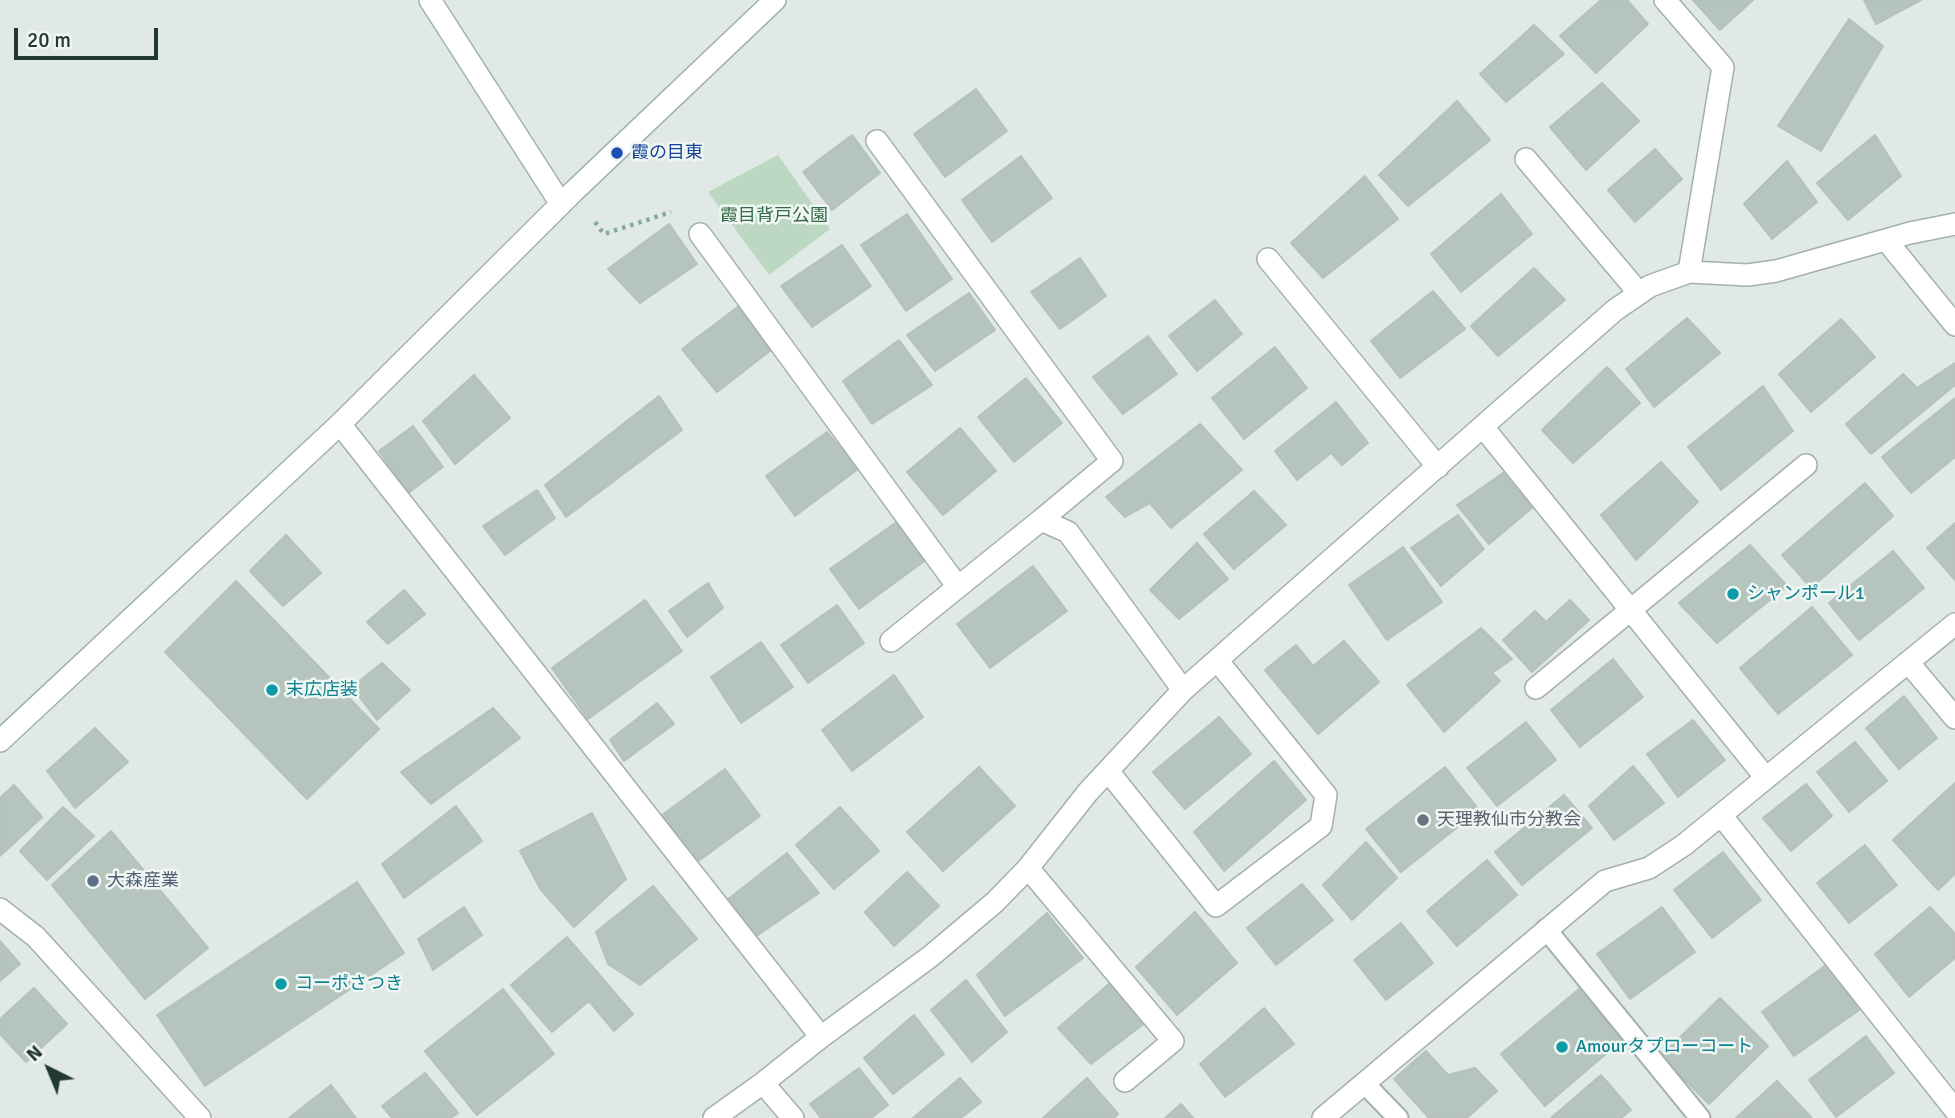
<!DOCTYPE html>
<meta charset="utf-8">
<style>
body{margin:0}
#map{position:relative;width:1955px;height:1118px;overflow:hidden;background:#e0e9e5;font-family:Signika,sans-serif}
canvas{display:block}
.north{position:absolute;left:14px;top:1034px;width:70px;height:70px;-webkit-text-stroke:5px #f0f6f3;paint-order:stroke;rotate:317deg;font-size:19px;font-weight:700;line-height:28px;text-align:center;color:#233831}
.north::after{content:'';display:block;margin:auto;width:24px;height:32px;background:#233831;clip-path:polygon(50% 0,100% 100%,50% 72%,0 100%)}
.scale{position:absolute;left:14px;top:28px;width:144px;height:32px;box-sizing:border-box;border:4px solid #233831;border-top:0;padding-left:9px;font-size:21px;line-height:24px;white-space:nowrap;color:#233831;-webkit-text-stroke:5px #f0f6f3;paint-order:stroke}
</style>
<div id="map">
<canvas width="1955" height="1118"></canvas>
<div class="north">N</div>
<div class="scale">20 m</div>
</div>
<script>
const g = document.querySelector('canvas').getContext('2d');
g.lineJoin = 'round';
function fillPath(path, color) { g.fillStyle = color; g.fill(path, 'evenodd'); }
const toPath = rows => new Path2D(rows.map(r => 'M' + r).join(''));
function stroke(path, color, width, dash) { g.strokeStyle = color; g.lineWidth = width; g.lineCap = dash ? 'butt' : 'round'; g.setLineDash(dash || []); g.stroke(path); }
function drawText(font, color, halo, rows, align = 'center') {
  g.font = font + ' Signika,"Noto Sans JP",sans-serif'; g.lineWidth = 5; g.setLineDash([]); g.textBaseline = 'middle'; g.strokeStyle = halo; g.fillStyle = color; for (const [text, x, y, turn = 0] of rows) {
    g.save(); g.translate(x, y); g.rotate((+turn || 0) * Math.PI / 180); g.textAlign = isNaN(turn) ? turn : align; if (halo) g.strokeText(text, 0, 0); g.fillText(text, 0, 0); g.restore();
  }
}
fillPath(toPath([
 [778,155,830,229,769,275,708,192]
]), '#bcd8c2');
const building = toPath([
 [1601,0,1627,0,1648,24,1596,73,1560,36,1601,0],
 [1693,0,1753,0,1720,30,1693,0],
 [1864,0,1921,0,1876,24,1864,0],
 [1849,19,1883,46,1821,151,1778,126,1849,19],
 [1534,25,1564,54,1506,102,1480,74,1534,25],
 [1602,83,1639,121,1586,170,1550,127,1602,83],
 [976,89,1007,131,945,177,914,134,976,89],
 [1457,101,1490,140,1408,206,1379,175,1457,101],
 [852,135,880,173,832,210,803,172,852,135],
 [1875,135,1901,176,1848,220,1817,183,1875,135],
 [1655,149,1682,179,1635,222,1608,190,1655,149],
 [1021,156,1052,198,992,242,962,200,1021,156],
 [1787,161,1817,202,1772,239,1744,204,1787,161],
 [1365,176,1398,219,1323,278,1291,243,1365,176],
 [1501,194,1532,234,1461,292,1431,254,1501,194],
 [907,214,952,279,906,311,861,245,907,214],
 [669,224,697,264,640,303,608,269,669,224],
 [842,245,871,286,812,327,781,286,842,245],
 [1080,258,1106,296,1060,329,1031,292,1080,258],
 [1534,268,1565,300,1498,356,1471,326,1534,268],
 [1433,291,1465,329,1400,378,1371,341,1433,291],
 [969,293,995,330,935,371,907,335,969,293],
 [1215,300,1242,334,1197,371,1169,336,1215,300],
 [739,306,771,350,717,392,682,349,739,306],
 [1687,318,1720,353,1654,407,1626,369,1687,318],
 [1841,319,1875,357,1811,412,1779,374,1841,319],
 [1148,336,1177,374,1123,414,1093,377,1148,336],
 [899,340,932,385,872,424,843,381,899,340],
 [1275,347,1307,388,1244,439,1212,398,1275,347],
 [1955,363,1955,385,1871,454,1846,424,1903,374,1917,388,1955,363],
 [1607,367,1640,403,1573,463,1542,430,1607,367],
 [474,375,510,418,455,464,423,421,474,375],
 [1026,378,1062,423,1014,462,978,417,1026,378],
 [1763,386,1793,431,1721,490,1688,447,1763,386],
 [659,396,682,430,566,517,545,485,659,396],
 [1955,398,1955,457,1911,493,1882,457,1955,398],
 [1336,402,1368,443,1342,465,1331,453,1297,480,1275,451,1336,402],
 [1200,424,1242,470,1171,528,1150,503,1125,517,1106,497,1200,424],
 [413,426,443,467,408,493,379,451,413,426],
 [960,428,996,471,943,515,907,472,960,428],
 [827,432,858,469,795,516,766,476,827,432],
 [1661,462,1698,502,1636,560,1601,515,1661,462],
 [1503,473,1532,508,1489,544,1457,505,1503,473],
 [1865,483,1893,516,1811,588,1782,555,1865,483],
 [537,490,555,518,505,555,483,526,537,490],
 [1254,491,1286,525,1234,569,1204,534,1254,491],
 [1458,515,1484,549,1441,586,1411,548,1458,515],
 [898,521,927,559,859,609,830,569,898,521],
 [1955,523,1955,580,1927,548,1955,523],
 [286,535,321,573,283,606,250,571,286,535],
 [1197,543,1228,579,1179,619,1150,590,1197,543],
 [1750,545,1787,586,1717,643,1679,603,1750,545],
 [1403,547,1442,602,1387,640,1349,585,1403,547],
 [1893,551,1924,588,1859,640,1829,603,1893,551],
 [1033,566,1067,611,990,668,957,624,1033,566],
 [236,581,379,729,307,799,165,652,236,581],
 [708,583,723,608,687,637,669,611,708,583],
 [404,590,425,614,388,644,367,622,404,590],
 [645,600,682,651,588,719,552,668,645,600],
 [1570,600,1589,620,1532,672,1503,640,1535,611,1546,622,1570,600],
 [837,605,864,643,808,683,781,645,837,605],
 [1812,607,1852,655,1778,714,1740,668,1812,607],
 [1481,628,1512,659,1492,673,1500,681,1444,732,1407,685,1481,628],
 [1344,641,1379,682,1318,734,1265,670,1296,645,1313,666,1344,641],
 [761,642,793,687,741,723,711,677,761,642],
 [1613,659,1643,697,1580,747,1551,710,1613,659],
 [382,663,410,690,377,720,352,687,382,663],
 [894,675,923,717,852,771,822,730,894,675],
 [1904,696,1937,738,1899,769,1866,728,1904,696],
 [657,703,674,724,624,761,610,740,657,703],
 [493,708,520,738,431,804,401,772,493,708],
 [1219,717,1251,754,1185,809,1153,772,1219,717],
 [1693,720,1725,760,1678,797,1647,754,1693,720],
 [1526,722,1556,760,1497,806,1467,768,1526,722],
 [95,728,128,762,75,808,47,771,95,728],
 [1855,742,1887,781,1849,812,1817,772,1855,742],
 [1274,761,1306,800,1224,871,1194,832,1274,761],
 [1633,766,1664,803,1614,840,1589,806,1633,766],
 [979,767,1015,806,943,871,907,832,979,767],
 [1445,767,1479,810,1401,872,1366,829,1445,767],
 [725,769,760,816,693,865,658,818,725,769],
 [1955,783,1955,874,1938,890,1893,840,1955,783],
 [1806,784,1832,816,1791,851,1763,818,1806,784],
 [14,785,42,817,0,856,0,798,14,785],
 [1564,795,1592,828,1522,885,1495,852,1564,795],
 [456,806,482,841,404,898,382,864,456,806],
 [63,807,94,836,47,880,20,851,63,807],
 [840,807,879,851,834,889,796,845,840,807],
 [592,813,626,879,574,927,541,890,520,851,592,813],
 [111,831,208,948,145,999,52,885,111,831],
 [1366,842,1397,878,1352,920,1323,885,1366,842],
 [1865,845,1897,885,1849,923,1817,883,1865,845],
 [1723,852,1761,900,1712,938,1674,890,1723,852],
 [787,853,819,893,755,937,727,900,787,853],
 [1487,860,1517,895,1457,946,1427,911,1487,860],
 [907,872,939,906,894,946,865,912,907,872],
 [357,882,404,953,205,1086,157,1015,357,882],
 [1302,884,1333,920,1276,965,1247,928,1302,884],
 [653,886,697,939,640,985,608,964,596,932,653,886],
 [464,907,482,935,433,970,418,939,464,907],
 [1662,907,1695,952,1630,999,1597,954,1662,907],
 [1930,907,1955,934,1955,958,1909,997,1875,954,1930,907],
 [1195,912,1237,963,1177,1015,1136,967,1195,912],
 [1047,913,1083,958,1005,1016,977,975,1047,913],
 [1401,923,1433,963,1386,1000,1354,960,1401,923],
 [567,937,633,1014,614,1031,589,1001,552,1032,511,985,567,937],
 [0,941,20,964,0,981,0,941],
 [1826,965,1859,1010,1794,1056,1762,1012,1826,965],
 [966,980,1007,1032,972,1062,931,1010,966,980],
 [1110,983,1146,1022,1091,1064,1058,1028,1110,983],
 [34,988,67,1024,26,1062,0,1034,0,1019,34,988],
 [503,989,554,1054,477,1115,425,1051,503,989],
 [1579,989,1622,1040,1545,1106,1501,1054,1579,989],
 [1720,998,1768,1046,1709,1104,1661,1056,1720,998],
 [1264,1008,1294,1044,1225,1097,1200,1064,1264,1008],
 [914,1015,944,1054,893,1094,864,1058,914,1015],
 [1866,1036,1894,1073,1836,1117,1809,1080,1866,1036],
 [1426,1051,1448,1075,1475,1068,1497,1091,1467,1118,1429,1118,1394,1079,1426,1051],
 [859,1068,888,1105,871,1118,821,1118,810,1104,859,1068],
 [425,1073,458,1113,451,1118,392,1118,382,1106,425,1073],
 [1601,1075,1631,1110,1621,1118,1551,1118,1601,1075],
 [960,1078,981,1102,961,1118,913,1118,960,1078],
 [1087,1078,1118,1114,1114,1118,1043,1118,1087,1078],
 [1777,1081,1811,1117,1736,1118,1777,1081],
 [331,1085,356,1118,289,1118,331,1085],
 [1181,1104,1193,1118,1165,1118,1181,1104]
]);
fillPath(building, '#b6c4be');
stroke(building, '#b4c2bb', 2);
const lane = toPath([
 [1546,929,1700,1118],
 [1365,1084,1398,1118]
]);
const street = toPath([
 [1665,0,1723,67,1689,272],
 [877,141,1112,461,1041,520],
 [1526,159,1639,293],
 [700,234,958,587],
 [1886,240,1955,325],
 [1268,259,1438,467],
 [340,424,821,1037],
 [1483,427,1766,778],
 [891,641,1041,520,1068,532,1183,690],
 [1908,662,1955,718],
 [1536,688,1806,465],
 [1108,771,1216,906,1321,826,1326,795,1217,660],
 [1721,815,1955,1110],
 [1028,868,1173,1041,1125,1081],
 [0,909,36,937,200,1118],
 [763,1083,793,1118],
 [714,1118,763,1083,821,1037,931,956,995,902,1028,868,1088,792,1183,690,1615,310,1650,286,1689,272,1748,275,1776,271,1910,233,1955,224],
 [1323,1118,1605,881,1649,868,1684,845,1955,624]
]);
const secondary = toPath([
 [430,0,561,204],
 [0,741,340,424,573,192,775,0]
]);
stroke(lane, '#a4b0ab', 23);
stroke(street, '#a4b0ab', 24);
stroke(secondary, '#a1b4ac', 24);
stroke(toPath([
 [595,222,604,234,671,212]
]), '#84aa9c', 4.5, [3.5, 5]);
stroke(lane, '#fff', 19);
stroke(street, '#fff', 21);
stroke(secondary, '#fff', 21);
for (const [x, y, r, color] of [
 [617,153,7,"#1a4fb4"],
 [1733,594,7,"#0f9aa8"],
 [272,690,7,"#0f9aa8"],
 [1423,820,7,"#6b7280"],
 [93,881,7,"#5c6f8a"],
 [281,984,7,"#0f9aa8"],
 [1562,1047,7,"#0f9aa8"]
]) { const dot = new Path2D(); dot.arc(x, y, r, 0, 2 * Math.PI); g.fillStyle = color; g.fill(dot); stroke(dot, '#f0f6f3', 2.5); }
drawText('18px', '#164399', '#f0f6f3', [
 ["霞の目東",631,153]
], 'left');
drawText('18px', '#326a45', '#f0f6f3', [
 ["霞目背戸公園",774,216]
]);
drawText('18px', '#0d838f', '#f0f6f3', [
 ["シャンポール1",1747,594],
 ["末広店装",286,690],
 ["コーポさつき",295,984],
 ["Amourタプローコート",1576,1047]
], 'left');
drawText('18px', '#5b616d', '#f0f6f3', [
 ["天理教仙市分教会",1437,820]
], 'left');
drawText('18px', '#4e5e75', '#f0f6f3', [
 ["大森産業",107,881]
], 'left');
</script>
